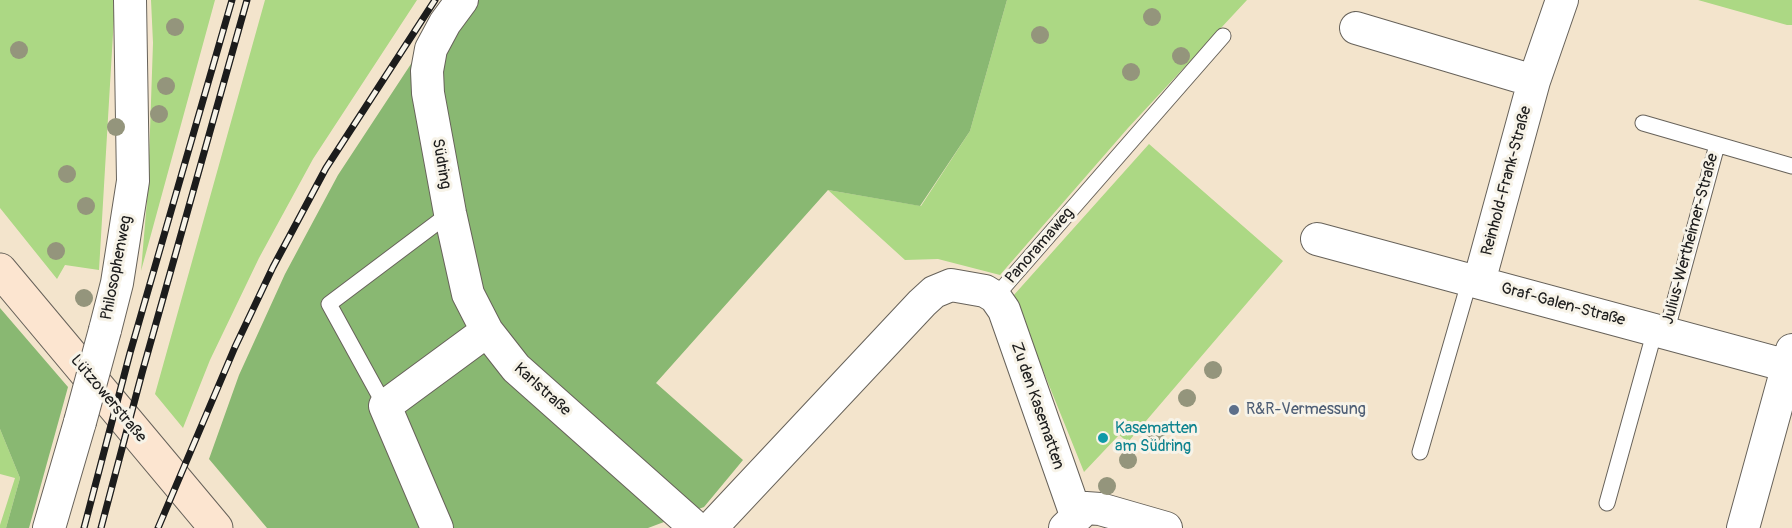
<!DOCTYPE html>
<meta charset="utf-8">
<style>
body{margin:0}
canvas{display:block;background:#f3e4cc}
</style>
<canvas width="1792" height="528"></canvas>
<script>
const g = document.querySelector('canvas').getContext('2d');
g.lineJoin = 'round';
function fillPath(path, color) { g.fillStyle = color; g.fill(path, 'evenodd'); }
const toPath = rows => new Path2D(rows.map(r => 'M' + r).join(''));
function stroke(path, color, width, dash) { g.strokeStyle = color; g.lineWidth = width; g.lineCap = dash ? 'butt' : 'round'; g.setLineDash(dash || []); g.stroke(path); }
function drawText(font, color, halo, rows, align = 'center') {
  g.font = font + ' Pangolin,sans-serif'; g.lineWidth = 6; g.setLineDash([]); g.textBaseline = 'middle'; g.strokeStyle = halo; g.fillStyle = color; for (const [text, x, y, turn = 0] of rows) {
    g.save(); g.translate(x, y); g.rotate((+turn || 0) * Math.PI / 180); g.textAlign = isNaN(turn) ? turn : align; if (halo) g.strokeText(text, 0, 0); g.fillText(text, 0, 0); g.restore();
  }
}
fillPath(toPath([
 [0,0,113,0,114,17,99,270,65,265,57,279,0,208],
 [151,0,215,0,141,271,148,189,153,43],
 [265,0,417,0,313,159,259,258,210,360,183,428,155,394],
 [1007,0,1247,0,1128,128,1000,275,938,259,905,260,828,190,921,206,970,131],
 [1698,0,1792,0,1792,25,1787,25],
 [1149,144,1283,261,1128,442,1119,435,1084,472,1013,296],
 [0,429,20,478,6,528,0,528,0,525,15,478,0,474]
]), '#acd884');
fillPath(toPath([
 [453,0,1007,0,970,131,920,206,828,190,656,383,743,460,704,507,648,528,267,528,209,459,239,375,285,274,338,175],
 [0,308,68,387,29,528,6,528,20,478,0,429]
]), '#89b872');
const lane = toPath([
 [1643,123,1792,166],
 [995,297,1223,36],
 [1666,333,1717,145],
 [385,406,329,304,450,213],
 [1420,452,1470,279],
 [1607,503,1655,330]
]);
const street = toPath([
 [462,0,445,23,431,49,427,71,428,93,450,213,468,294,487,331,516,368,696,528],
 [1356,28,1534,81],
 [1317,239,1792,367],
 [1479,282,1534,81,1562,0],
 [105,330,117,283,133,181,130,0],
 [49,528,80,422],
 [437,528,385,406,487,331],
 [711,528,922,303,934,292,951,285,985,291,995,297,1004,310,1076,515],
 [1065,528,1086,508,1100,509,1166,528],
 [1743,528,1792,350]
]);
const secondary = toPath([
 [0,270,216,528]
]);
stroke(lane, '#67625a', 17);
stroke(street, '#67625a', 34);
stroke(secondary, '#67625a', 35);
stroke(lane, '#fff', 15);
stroke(street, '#fff', 32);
stroke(secondary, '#fce5d0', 33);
const rail = toPath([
 [84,528,130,353,232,0],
 [101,528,142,373,247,0],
 [158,528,235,347,273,267,326,168,435,0]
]);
stroke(rail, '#1c1c1c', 7);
stroke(rail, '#f7f3e8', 4.5, [14]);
const streetBridge = toPath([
 [80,422,105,330]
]);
stroke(streetBridge, '#67625a', 34, []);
stroke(streetBridge, '#fff', 32);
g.fillStyle = '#94957c';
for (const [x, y] of [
 [1152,17],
 [175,27],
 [1040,35],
 [19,50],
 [1181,56],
 [1131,72],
 [166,86],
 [159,114],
 [116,127],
 [67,174],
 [86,206],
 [56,251],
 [84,298],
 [1213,370],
 [1187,398],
 [1156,433],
 [1128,460],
 [1107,486]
]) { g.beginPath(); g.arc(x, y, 9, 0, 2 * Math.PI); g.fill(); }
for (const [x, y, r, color] of [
 [1234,410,6,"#5c6f8a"],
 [1103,438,6,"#0f9aa8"]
]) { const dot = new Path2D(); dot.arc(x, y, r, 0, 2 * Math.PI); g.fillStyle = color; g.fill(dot); stroke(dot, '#f7f3e8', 2); }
drawText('16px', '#1c1c1c', '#f7f3e8', [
 ["Südring",441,164,80],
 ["Reinhold-Frank-Straße",1507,181,-75],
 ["Julius-Wertheimer-Straße",1691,239,-75],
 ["Panoramaweg",1040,246,-49],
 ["Philosophenweg",117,268,-79],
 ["Graf-Galen-Straße",1563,305,15],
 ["Karlstraße",542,390,42],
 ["Lützowerstraße",108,399,50],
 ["Zu den Kasematten",1037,406,71]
]);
drawText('16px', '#4e5e75', '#f7f3e8', [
 ["R&R-Vermessung",1246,410]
], 'left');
drawText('16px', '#0d838f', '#f7f3e8', [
 ["Kasematten",1115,429],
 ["am Südring",1115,447]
], 'left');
</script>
